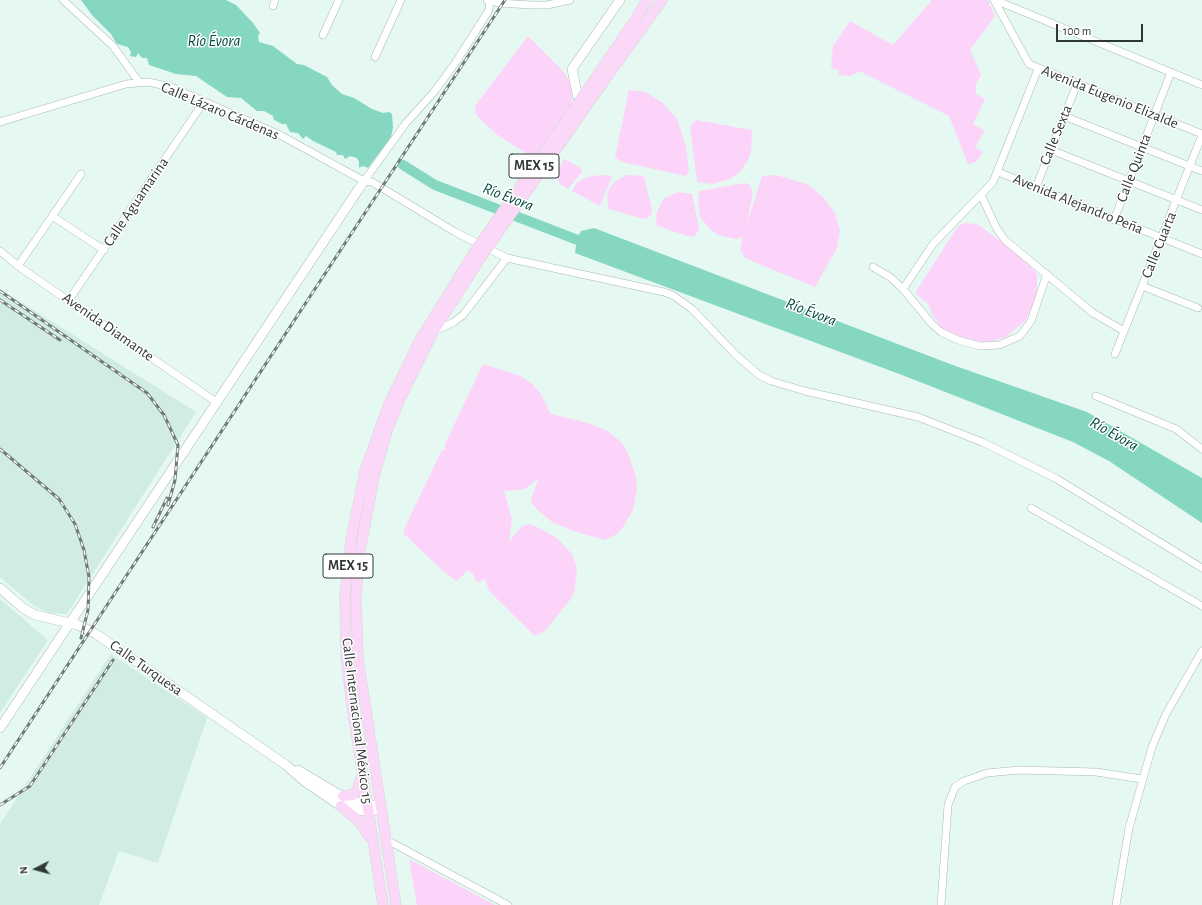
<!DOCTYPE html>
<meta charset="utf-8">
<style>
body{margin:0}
#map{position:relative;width:1202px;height:905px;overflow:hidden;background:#e5f8f2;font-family:"Alegreya Sans",sans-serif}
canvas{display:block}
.north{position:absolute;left:16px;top:849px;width:40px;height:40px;-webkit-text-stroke:3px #fff;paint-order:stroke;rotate:264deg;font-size:11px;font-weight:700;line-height:16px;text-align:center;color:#303836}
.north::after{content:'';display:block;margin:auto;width:14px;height:18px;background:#303836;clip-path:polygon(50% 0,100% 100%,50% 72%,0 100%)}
.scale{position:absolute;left:1056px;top:24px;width:87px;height:18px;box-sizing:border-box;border:2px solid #303836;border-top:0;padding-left:5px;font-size:12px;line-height:14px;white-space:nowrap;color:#303836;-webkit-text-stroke:3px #fff;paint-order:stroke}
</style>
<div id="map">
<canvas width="1202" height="905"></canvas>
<div class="north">N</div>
<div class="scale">100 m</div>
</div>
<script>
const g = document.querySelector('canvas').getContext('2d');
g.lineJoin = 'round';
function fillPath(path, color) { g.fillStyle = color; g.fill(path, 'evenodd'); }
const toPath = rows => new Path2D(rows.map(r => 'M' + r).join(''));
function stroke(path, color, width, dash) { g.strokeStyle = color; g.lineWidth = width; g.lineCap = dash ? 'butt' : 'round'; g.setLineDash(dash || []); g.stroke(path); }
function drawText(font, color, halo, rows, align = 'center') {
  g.font = font + ' "Alegreya Sans",sans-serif'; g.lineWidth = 3; g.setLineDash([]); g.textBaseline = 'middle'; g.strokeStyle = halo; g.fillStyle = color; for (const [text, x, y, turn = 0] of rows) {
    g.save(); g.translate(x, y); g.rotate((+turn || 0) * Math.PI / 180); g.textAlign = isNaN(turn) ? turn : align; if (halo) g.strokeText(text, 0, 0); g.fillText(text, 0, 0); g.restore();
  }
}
fillPath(toPath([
 [0,289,196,412,67,614,48,613,33,605,0,577],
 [0,599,48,640,0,713],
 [111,654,207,718,158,863,119,851,99,905,0,905,0,824]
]), '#d1ece3');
fillPath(toPath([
 [932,0,988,0,995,16,970,50,981,75,976,84,976,94,985,99,973,124,985,131,975,147,983,152,976,162,968,164,949,116,859,71,851,76,838,75,839,70,831,68,833,46,850,21,893,45],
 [528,36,564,72,571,85,572,98,570,109,564,119,533,158,496,134,476,115,475,110,475,106],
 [629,90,646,92,663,103,677,119,686,146,689,172,686,176,622,162,615,157],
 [696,120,752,130,751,152,747,162,740,172,730,179,712,184,697,182,690,126],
 [564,159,581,168,582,172,568,189,560,184,556,176],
 [606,175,612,177,600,206,572,191,577,182,583,179,592,176],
 [627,175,644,176,652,210,652,213,648,218,643,219,609,209,607,197,609,189,614,182],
 [776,175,809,185,823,197,835,213,840,231,837,248,815,287,745,258,740,249,743,237,735,239,718,235,711,230,700,217,698,201,699,191,745,183,750,185,753,193,747,224,762,176],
 [678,192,692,194,699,229,695,236,691,237,657,226,656,215,661,203,665,198],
 [965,223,977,224,1022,257,1037,274,1037,294,1026,320,1006,337,992,341,979,342,954,336,942,328,933,316,928,304,915,293,958,226],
 [483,364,521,376,531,383,540,393,551,414,588,423,608,431,622,443,628,453,636,477,637,489,633,510,623,527,617,534,605,540,576,532,552,522,540,512,532,504,531,499,539,478,525,489,504,491,512,519,509,542,520,528,528,524,535,526,557,538,572,554,577,568,574,593,570,600,545,631,535,636,489,591,485,579,477,583,473,574,468,570,457,581,445,573,404,534,404,529,442,450,445,450,445,444],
 [409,859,495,905,417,905]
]), '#fdd4f9');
fillPath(toPath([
 [81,0,226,0,236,5,253,23,260,33,258,36,259,42,273,46,297,64,304,65,327,77,332,85,342,94,354,98,372,109,383,113,389,112,392,114,393,128,391,137,368,168,363,166,359,168,359,162,357,158,350,156,345,159,343,155,337,155,336,152,313,141,306,136,303,139,298,133,290,132,286,124,282,124,274,120,273,116,264,111,257,111,241,98,227,97,196,76,176,74,149,65,147,58,142,58,138,53,136,57,130,56,131,52,128,47,117,44,111,34,92,15],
 [594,228,950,364,1087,412,1202,478,1202,523,1109,461,1073,442,902,375,575,253,577,239,581,231]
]), '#86d7c1');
stroke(toPath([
 [403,165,435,185,588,244]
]), '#86d7c1', 10);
const street = toPath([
 [63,0,113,46,139,82],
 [487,0,499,3,531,5,547,5,570,0],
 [994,0,1029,64,1202,134],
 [995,0,1202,85],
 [273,6,275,0],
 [323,35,339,0],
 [375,57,401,0],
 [1064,116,1202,171],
 [0,122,126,84,148,82,171,87,280,135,364,181,372,182,455,232,507,258,664,292,674,296,692,309,737,356,759,375,771,381,805,391,918,417,982,442,1057,479,1202,568],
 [1051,150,1202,210],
 [998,172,1202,254],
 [364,181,406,123,434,92,456,62,489,10,490,0],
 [1036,187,1077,84],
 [981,195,997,229,1005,240,1093,313,1124,331],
 [52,216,104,250],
 [1114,220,1171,72],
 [0,251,18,266,216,402],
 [18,266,81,174],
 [873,267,890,277,903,289,932,324,941,332,958,340,980,346,999,345,1020,336,1031,321,1047,274],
 [1142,286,1198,308],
 [903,289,933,244,993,182,1038,69],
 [69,300,203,103],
 [433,332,454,322,463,315,507,258],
 [1115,354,1202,135],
 [1096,396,1176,429,1202,449],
 [1031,508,1202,606],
 [385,839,508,905],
 [941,905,948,805,955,787,964,781,987,773,1019,770,1096,772,1142,779],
 [1116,905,1129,828,1152,747,1166,714,1202,651]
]);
const secondary = toPath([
 [579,103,572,69,620,0],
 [0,588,23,608,35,615,78,625,96,634,286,765,304,781,341,806,358,811,381,810],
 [0,728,364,181],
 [298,770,345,798,367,805,374,805]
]);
const primary = toPath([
 [595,79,637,17,647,0],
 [601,85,662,0],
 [343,796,353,795,357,791,361,778],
 [341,806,360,822,370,838],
 [383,905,351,699,346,655,345,595,351,539,365,471,388,406,420,340,474,253],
 [396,905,358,658,356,596,360,551,374,477,387,431,400,399,433,332,481,257]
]);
stroke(street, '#a8bab4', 8);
stroke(secondary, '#a8bab4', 10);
stroke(primary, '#d6d7d7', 11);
stroke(street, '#fff', 7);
stroke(secondary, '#fff', 9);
stroke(primary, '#fbd8f8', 10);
const rail = toPath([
 [0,291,147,393,164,415,178,445,175,480,168,505],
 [0,300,60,340],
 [0,449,59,499,75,524,84,550,89,577,88,610,81,638],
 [153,527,167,498],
 [0,768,505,0],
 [0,805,30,786,113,660]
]);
stroke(rail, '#6f7b78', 3);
stroke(rail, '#fff', 1.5, [4.5]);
const primaryBridge = toPath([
 [474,253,595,79],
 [481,257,601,85]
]);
stroke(primaryBridge, '#d6d7d7', 11, []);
stroke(primaryBridge, '#fbd8f8', 10);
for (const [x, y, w] of [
 [534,166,50],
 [348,566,50]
]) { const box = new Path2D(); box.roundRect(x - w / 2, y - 12, w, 24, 3); g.fillStyle = '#fff'; g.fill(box); stroke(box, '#303836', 1); }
drawText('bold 14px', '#303836', null, [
 ["MEX 15",534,166],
 ["MEX 15",348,566]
]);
drawText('15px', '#303836', '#fff', [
 ["Avenida Eugenio Elizalde",1110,97,22],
 ["Calle Lázaro Cárdenas",220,111,23],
 ["Calle Sexta",1056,135,-68],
 ["Calle Quinta",1134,168,-69],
 ["Calle Aguamarina",136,202,-56],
 ["Avenida Alejandro Peña",1078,204,22],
 ["Calle Cuarta",1159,245,-68],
 ["Avenida Diamante",108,327,35],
 ["Calle Turquesa",146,668,35],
 ["Calle Internacional México 15",357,721,83]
]);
drawText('italic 16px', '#004a3b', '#fff', [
 ["Río Évora",214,41],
 ["Río Évora",508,197,21],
 ["Río Évora",811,312,21],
 ["Río Évora",1114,434,30]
]);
</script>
